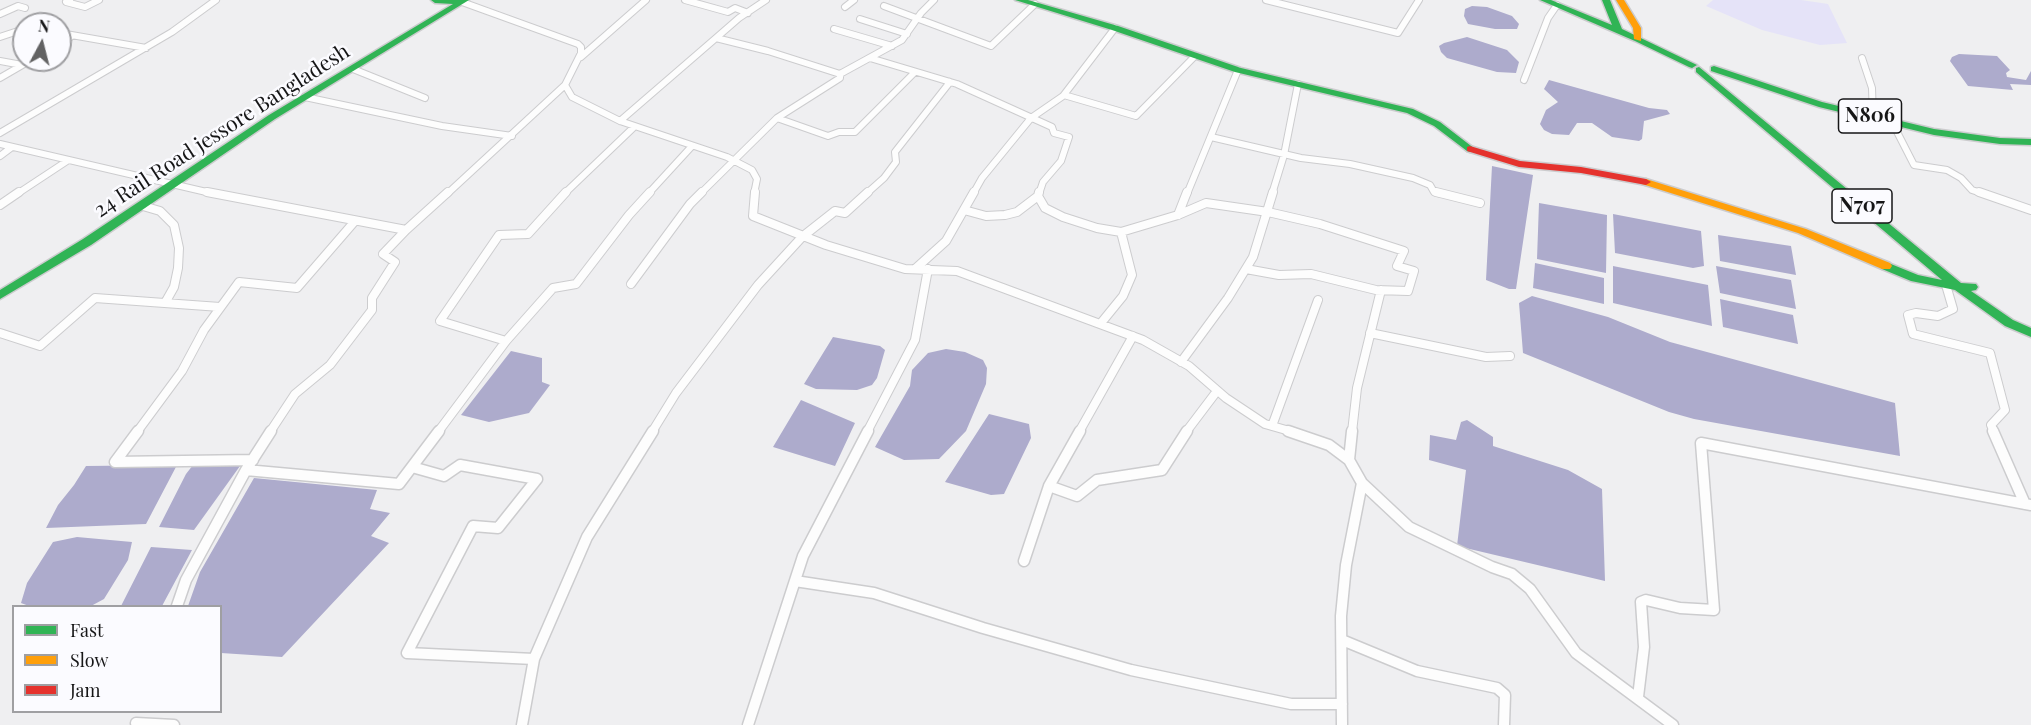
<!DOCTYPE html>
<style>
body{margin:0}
#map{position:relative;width:2031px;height:725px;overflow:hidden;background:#efeff1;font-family:"Playfair Display",serif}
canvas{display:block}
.legend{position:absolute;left:12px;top:605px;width:210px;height:108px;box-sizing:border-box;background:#fbfbff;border:2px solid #9f9fa2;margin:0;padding:8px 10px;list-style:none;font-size:18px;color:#161617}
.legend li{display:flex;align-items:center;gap:12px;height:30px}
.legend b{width:30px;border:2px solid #9f9fa2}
.north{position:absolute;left:12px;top:12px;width:60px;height:60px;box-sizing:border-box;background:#fbfbff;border:2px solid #9f9fa2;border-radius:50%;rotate:7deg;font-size:16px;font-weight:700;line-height:24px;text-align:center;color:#161617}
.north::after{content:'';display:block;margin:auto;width:21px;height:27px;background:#626263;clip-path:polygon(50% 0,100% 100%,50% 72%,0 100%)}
</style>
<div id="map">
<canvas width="2031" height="725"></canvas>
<ul class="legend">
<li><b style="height:8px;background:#30b455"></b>Fast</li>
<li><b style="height:8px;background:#ff9f0a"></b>Slow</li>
<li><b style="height:8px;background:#e5322d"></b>Jam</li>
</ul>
<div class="north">N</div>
</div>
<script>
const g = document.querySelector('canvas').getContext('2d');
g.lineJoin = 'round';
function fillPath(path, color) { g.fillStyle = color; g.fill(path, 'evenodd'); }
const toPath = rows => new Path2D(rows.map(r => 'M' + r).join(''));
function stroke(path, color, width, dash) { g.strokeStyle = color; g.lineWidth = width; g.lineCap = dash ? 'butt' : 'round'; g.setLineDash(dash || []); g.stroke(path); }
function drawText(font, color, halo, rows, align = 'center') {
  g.font = font + ' "Playfair Display",serif'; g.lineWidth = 5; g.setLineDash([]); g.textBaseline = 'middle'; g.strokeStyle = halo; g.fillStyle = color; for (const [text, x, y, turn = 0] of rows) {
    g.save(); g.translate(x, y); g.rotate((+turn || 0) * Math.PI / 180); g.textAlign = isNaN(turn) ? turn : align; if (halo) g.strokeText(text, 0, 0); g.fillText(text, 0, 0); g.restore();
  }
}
fillPath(toPath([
 [1713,0,1801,0,1828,4,1847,43,1820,45,1762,30,1706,6]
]), '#e5e3f8');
fillPath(toPath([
 [1472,6,1487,7,1512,16,1519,24,1517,29,1495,29,1468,24,1464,16,1465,9],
 [1467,37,1507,50,1519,62,1516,73,1497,72,1447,58,1441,52,1439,46,1444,43],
 [1959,54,1997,56,2010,70,2006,73,2007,77,2026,80,2031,71,2031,85,2010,84,2013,90,1968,86,1950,61,1952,57],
 [1549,80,1649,108,1667,110,1670,114,1644,121,1642,139,1639,141,1612,137,1592,123,1577,123,1569,135,1552,134,1544,130,1540,124,1546,110,1558,102,1544,89],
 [1492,166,1533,175,1516,289,1509,289,1486,280],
 [1539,203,1607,215,1606,273,1537,259],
 [1613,214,1701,231,1704,266,1693,268,1615,253],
 [1718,235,1791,246,1796,275,1720,261],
 [1535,263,1604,278,1604,304,1533,288],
 [1613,266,1708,285,1712,326,1613,303],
 [1716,266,1791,280,1796,309,1720,293],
 [1532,296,1608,317,1670,342,1895,403,1900,456,1694,419,1669,412,1523,353,1519,303],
 [1720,299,1793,315,1798,344,1723,327],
 [833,337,880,346,885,350,877,378,872,385,857,390,816,389,804,384],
 [946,349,965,352,983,360,987,368,986,384,966,431,939,459,904,460,875,447,910,386,912,370,928,353],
 [511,351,542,358,542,382,550,385,529,413,489,422,461,415],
 [801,400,855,423,835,466,773,447],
 [989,414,1029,424,1031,438,1004,494,991,495,945,482],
 [1467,420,1493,437,1493,446,1568,470,1602,489,1605,581,1457,546,1466,470,1429,460,1430,435,1456,440,1461,422],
 [177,465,146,524,46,528,58,505,74,485,86,466],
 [193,465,240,466,194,530,159,527,186,474],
 [254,478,377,490,370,509,390,513,371,536,389,543,282,657,221,653,220,606,188,606,200,572],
 [77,537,132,542,128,560,104,599,91,606,29,606,21,603,27,583,53,542],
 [151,547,192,550,162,606,121,606]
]), '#adabcc');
const streetFar2 = toPath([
 [70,0,66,2,85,7,99,0],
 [685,0,728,12,735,8,748,13],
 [766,0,739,18,716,38,768,51,840,74],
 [1266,0,1398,33,1419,0],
 [462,2,578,44,581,47,581,53,565,85,572,97,620,121,727,157,752,170,757,179,754,194],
 [884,6,991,46,1035,4],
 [845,7,854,0],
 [0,14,18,6,25,8],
 [860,19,907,34],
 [834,29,892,46],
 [60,33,146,48],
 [0,37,24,29],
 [60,44,72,36],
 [581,57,646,0],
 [870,58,957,84,1052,127,1054,133,1069,137,1061,161,1043,182,1039,194],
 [1862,58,1872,88,1873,117],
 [0,61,22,65],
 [353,69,425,98],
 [0,78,31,60],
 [1524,80,1548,18,1557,5],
 [1064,95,1136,116,1195,56],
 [305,97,442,126,512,136],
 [777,118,828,136,839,132,855,132,914,73],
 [620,121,716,38],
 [1892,122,1914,165,1947,170,1961,178,1972,190,1984,194],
 [0,133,172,32,216,0],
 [1211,137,1301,158,1350,164,1413,178,1430,185,1434,192,1442,194],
 [0,144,215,194],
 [0,156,12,147],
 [17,194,67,161],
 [447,194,565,85],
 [564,194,634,127],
 [648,194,692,146],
 [700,194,777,118,840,78,840,74,902,40,921,13,934,0],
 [866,194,884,178,896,162,895,152,950,82],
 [973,194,982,178,1031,118,1063,96,1115,28],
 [1187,194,1238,70],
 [1272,194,1284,155,1298,84]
]);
const streetFar1 = toPath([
 [207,192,406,230,448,192],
 [755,192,753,216,826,245,905,269,957,271,1143,340,1189,366,1226,398,1265,424,1293,432],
 [1039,192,1038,196,1045,208,1063,217,1097,228,1121,232,1178,215,1206,203,1268,212,1320,224,1404,251,1397,266,1414,271,1408,291,1376,290,1311,274,1279,275,1246,269],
 [1436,192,1480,203],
 [1979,192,2031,210],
 [0,205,19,192],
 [143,206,160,211,174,225,179,248,178,268,174,287,165,303],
 [964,210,986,216,1005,215,1017,212,1038,196],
 [1178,215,1187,192],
 [915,269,946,241,974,192],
 [631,284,690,204,702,192],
 [1946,285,1953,309,1938,316,1916,313,1908,315,1913,334,1990,353,2005,410,1991,425,1994,432],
 [1101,323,1123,296,1132,275,1121,232],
 [0,333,40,346,95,298,220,307],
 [1370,333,1486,357,1510,356],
 [506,341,553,288,576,284,629,215,650,192],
 [1181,362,1228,298,1253,257,1273,192],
 [1272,426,1318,300],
 [137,432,182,371,204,330,239,282,297,288,355,221],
 [270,432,295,394,330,365,372,310,372,298,395,262,383,254,406,230],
 [438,432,506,341,440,321,499,235,528,234,566,192],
 [652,432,676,393,758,285,802,237,835,211,845,213,868,192],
 [867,432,915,340,928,269],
 [1079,432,1133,336],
 [1186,432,1217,391],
 [1352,432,1357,388,1381,290]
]);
const street = toPath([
 [138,431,115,462,253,460],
 [271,431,246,470,399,484,439,431],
 [1288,431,1329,445,1349,460,1362,483,1409,527,1492,567,1512,574,1530,589,1576,653,1673,725],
 [1993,431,2025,504],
 [1349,460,1352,431],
 [412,467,444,476,460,465,537,479,498,528,473,526,407,653,534,659],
 [1049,486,1077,496,1097,480,1162,470,1187,431],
 [1024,561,1049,486,1080,431],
 [795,581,874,593,983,628,1131,670,1291,704,1342,704],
 [177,606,186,580,246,470],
 [1342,640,1417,671,1497,688,1505,695,1504,725],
 [1638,697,1644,647,1641,602,1646,600,1680,608,1714,610,1701,443,2031,505],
 [136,723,174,725],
 [522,725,534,659,587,537,653,431],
 [748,725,803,556,868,431],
 [1342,725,1341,616,1346,565,1362,483]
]);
const fast = toPath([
 [431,0,469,0,275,119,91,245,0,299,0,290,83,239,269,115,453,4,435,3,431,0],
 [1015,0,1028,0,1118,26,1241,68,1413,109,1440,122,1475,149,1470,152,1467,151,1434,126,1407,113,1235,72,1112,30,1015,0],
 [1540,0,1551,0,1612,25,1602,0,1610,0,1622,29,1697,65,1692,68,1689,67,1635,41,1540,0],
 [1714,66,1822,102,1934,129,2000,138,2031,139,2031,145,2000,144,1934,135,1819,107,1711,71,1711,67,1714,66],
 [1699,67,1961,283,1976,284,1978,287,1976,290,1971,291,2013,320,2031,328,2031,337,2005,326,1955,290,1911,281,1882,269,1880,266,1882,263,1886,262,1918,275,1942,280,1696,72,1696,68,1699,67]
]);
const slow = toPath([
 [1616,0,1624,0,1641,28,1641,41,1634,39,1633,28,1616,0],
 [1646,179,1806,229,1890,263,1892,266,1890,269,1882,269,1798,233,1642,184,1641,182,1646,179]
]);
const jam = toPath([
 [1470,146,1520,161,1581,167,1646,179,1651,182,1646,185,1581,173,1519,167,1467,151,1467,147,1470,146]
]);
stroke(streetFar2, '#ccccce', 8);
stroke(streetFar1, '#ccccce', 10);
stroke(street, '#ccccce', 13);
stroke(fast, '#ccccce', 3);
stroke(slow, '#ccccce', 3);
stroke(jam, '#ccccce', 3);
stroke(streetFar2, '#fdfdfd', 6);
stroke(streetFar1, '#fdfdfd', 8);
stroke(street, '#fdfdfd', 10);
fillPath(fast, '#30b455');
fillPath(slow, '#ff9f0a');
fillPath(jam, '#e5322d');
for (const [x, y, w] of [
 [1870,116,63],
 [1862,206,60]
]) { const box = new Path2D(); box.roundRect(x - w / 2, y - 17, w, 34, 4.5); g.fillStyle = '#fbfbff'; g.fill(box); stroke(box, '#161617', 1.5); }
drawText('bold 20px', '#161617', null, [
 ["N806",1870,116],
 ["N707",1862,206]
]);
drawText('21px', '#161617', '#fbfbff', [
 ["24 Rail Road jessore Bangladesh",222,131,-33]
]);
</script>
